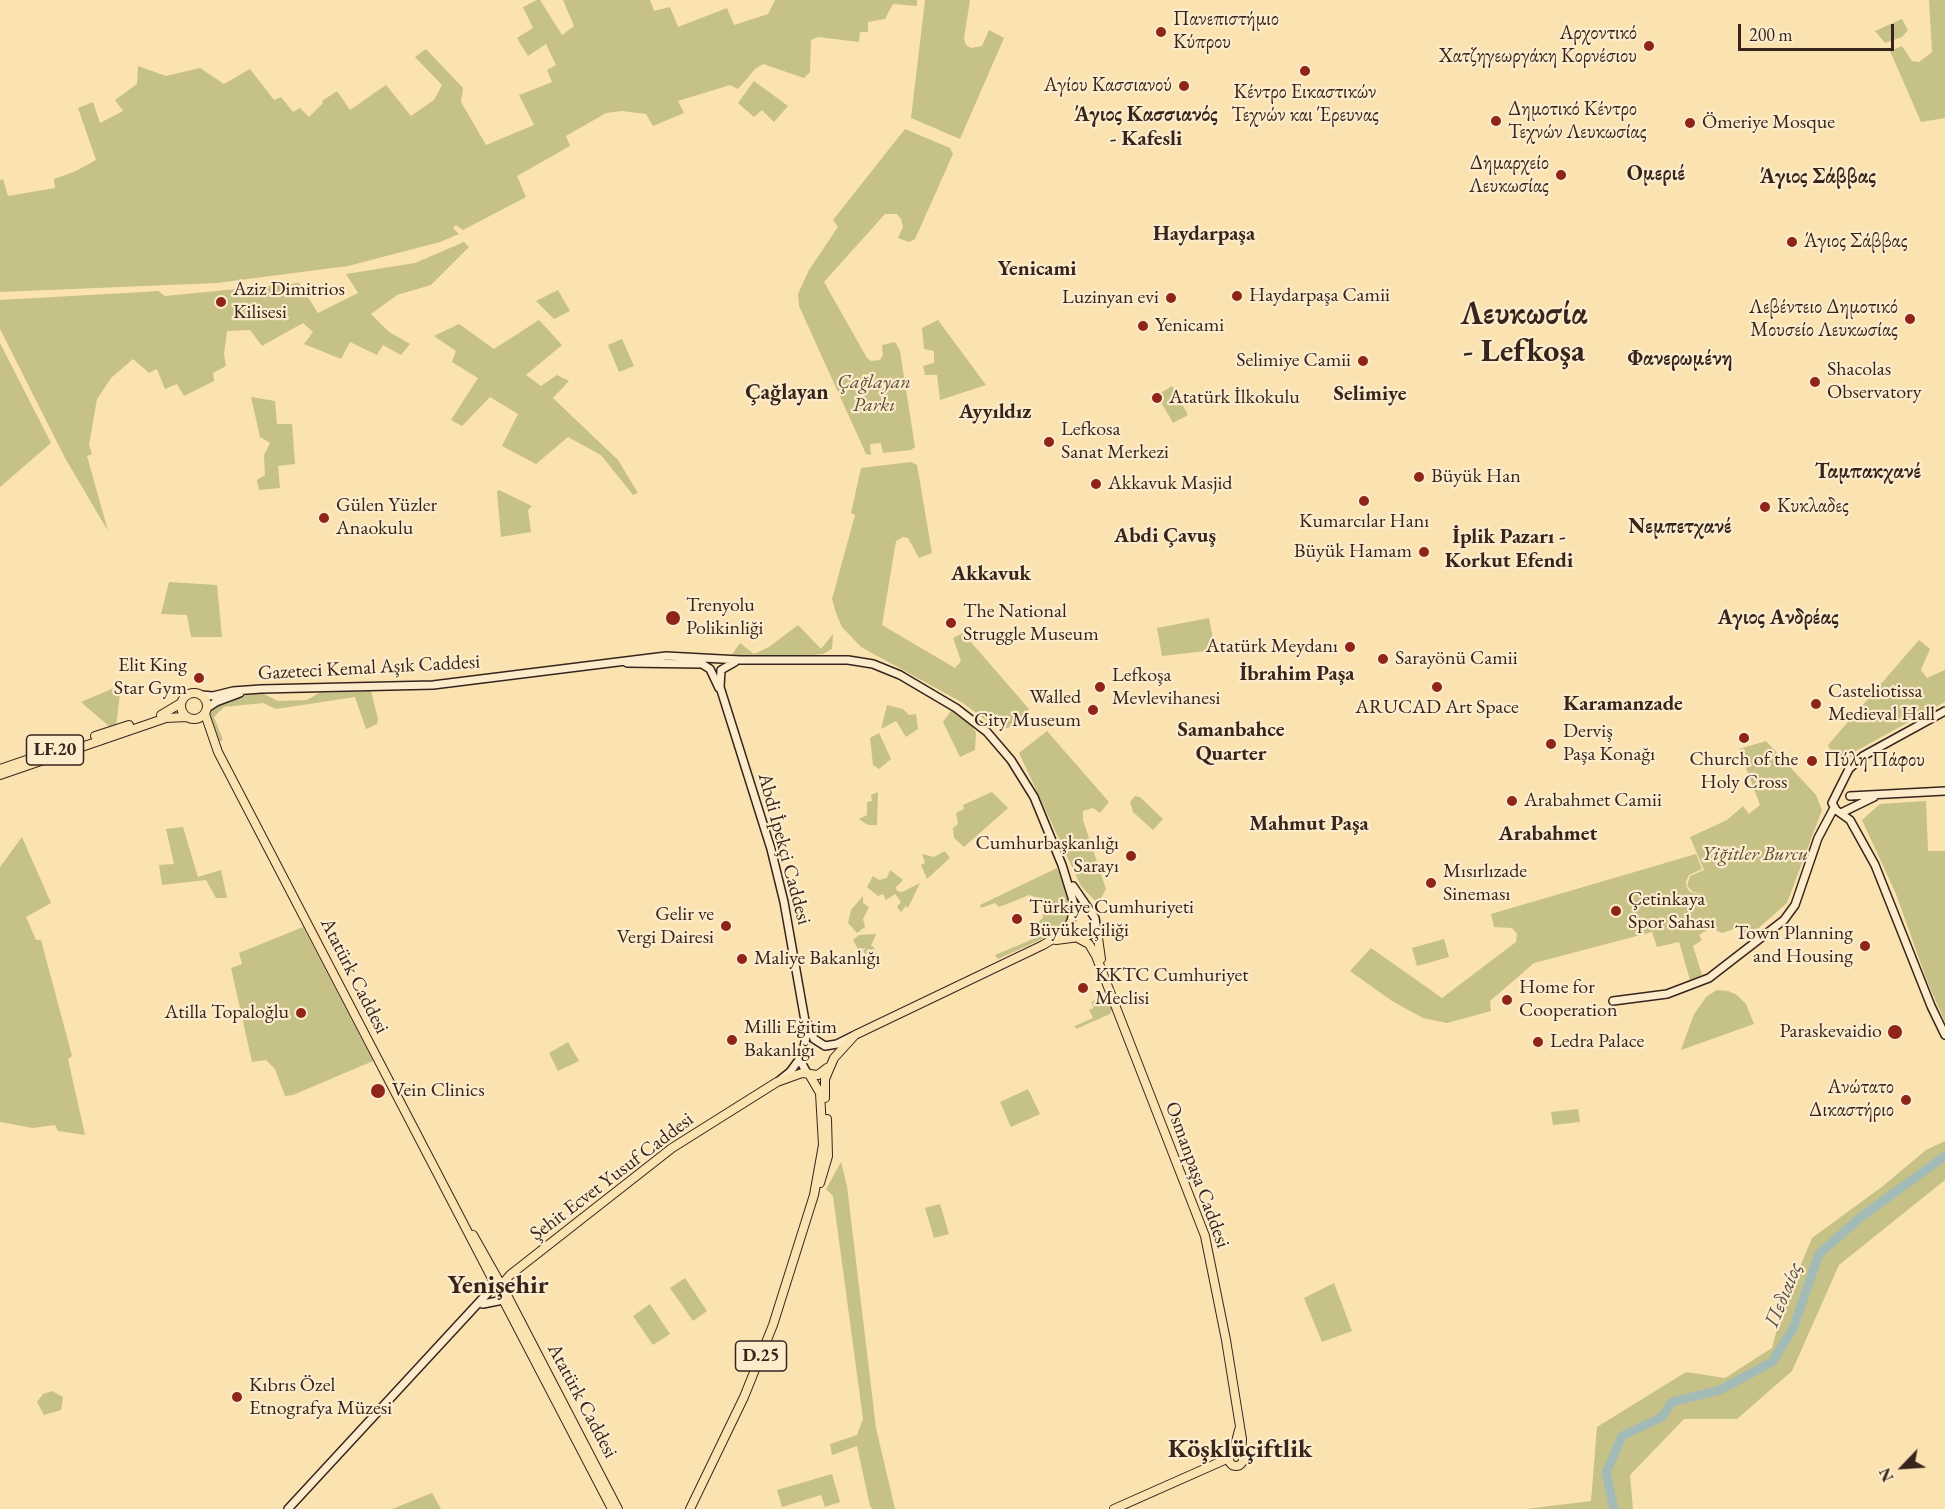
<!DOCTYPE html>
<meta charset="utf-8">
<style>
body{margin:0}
#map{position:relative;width:1945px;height:1509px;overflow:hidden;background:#fbe2b1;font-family:"EB Garamond",serif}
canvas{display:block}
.north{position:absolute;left:1873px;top:1437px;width:60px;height:60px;-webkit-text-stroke:4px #fceccc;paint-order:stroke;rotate:245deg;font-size:16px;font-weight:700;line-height:24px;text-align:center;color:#37251d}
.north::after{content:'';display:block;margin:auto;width:21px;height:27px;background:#37251d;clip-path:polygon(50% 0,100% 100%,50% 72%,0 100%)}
.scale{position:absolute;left:1738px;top:24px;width:156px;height:27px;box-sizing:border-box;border:3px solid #37251d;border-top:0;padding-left:8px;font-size:18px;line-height:21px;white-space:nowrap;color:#37251d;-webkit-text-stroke:4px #fceccc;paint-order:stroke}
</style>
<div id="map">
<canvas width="1945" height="1509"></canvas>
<div class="north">N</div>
<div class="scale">200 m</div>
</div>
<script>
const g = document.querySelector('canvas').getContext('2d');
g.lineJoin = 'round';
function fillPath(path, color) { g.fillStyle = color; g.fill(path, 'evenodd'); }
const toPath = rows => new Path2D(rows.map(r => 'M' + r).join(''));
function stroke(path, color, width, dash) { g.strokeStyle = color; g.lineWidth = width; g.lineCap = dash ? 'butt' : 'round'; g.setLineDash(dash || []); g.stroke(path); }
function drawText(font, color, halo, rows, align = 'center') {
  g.font = font + ' "EB Garamond",serif'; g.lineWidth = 4.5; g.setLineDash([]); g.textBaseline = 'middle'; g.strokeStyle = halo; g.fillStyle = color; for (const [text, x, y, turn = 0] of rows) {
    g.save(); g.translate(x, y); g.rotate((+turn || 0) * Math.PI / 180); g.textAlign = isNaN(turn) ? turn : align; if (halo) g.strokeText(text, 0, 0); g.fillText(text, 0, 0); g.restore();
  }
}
fillPath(toPath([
 [537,0,540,0,562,35,574,26,563,0,650,0,654,11,670,7,678,27,727,8,734,25,768,14,775,0,917,0,917,6,893,4,885,19,868,22,868,32,860,32,859,42,818,37,811,40,810,72,804,78,763,64,755,69,738,89,730,85,678,101,684,113,653,126,646,114,622,111,606,113,566,136,570,146,517,176,526,197,463,230,456,225,453,228,459,234,440,242,348,266,217,283,0,292,0,180,3,179,8,196,55,188,54,179,76,171,96,160,78,108,93,102,100,123,123,111,115,100,137,84,138,66,166,76,200,68,224,84,250,69,274,100,281,97,293,112,300,108,309,117,323,103,322,101,337,91,350,110,386,85,411,116,434,100,442,85,415,57,426,49,463,88,461,102,486,145,534,125,519,95,552,82,547,70,556,65,546,44,528,56,517,38,533,28,523,7],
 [925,0,970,0,964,38,966,45,971,48,982,46,989,30,1004,38,960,139,911,118],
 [1929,0,1945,0,1945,118,1921,122,1890,51,1902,46,1912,61,1919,62,1932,52],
 [1902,19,1908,30,1902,37,1885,43,1875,31],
 [754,81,788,106,774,122,762,110,754,117,738,103],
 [905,129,950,148,953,154,915,239,909,242,898,238,903,227,901,219,897,214,885,214,824,282,867,358,871,361,880,360,883,355,882,345,895,342,900,351,915,447,911,450,883,453,881,443,870,444,871,455,866,454,799,306,798,294,809,270,838,227,833,220],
 [464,242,469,247,431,285,397,295,371,314,389,332,410,344,401,355,383,345,377,355,350,342,341,359,304,344,313,332,303,323,262,346,250,330,227,331,224,354,226,366,213,373,214,381,184,396,177,384,165,389,157,369,149,373,133,359,111,378,97,399,89,445,92,454,87,456,108,531,65,458,0,329,0,300,143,292,158,291,165,296,299,283,318,313,358,293,346,274,415,263],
 [558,290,570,311,554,319,536,301],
 [539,320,562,345,526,375,541,386,557,375,569,381,553,398,618,460,638,493,633,495,601,455,568,437,536,464,502,446,518,414,490,397,462,426,451,420,478,378,452,362,456,351,434,336,459,324,494,349],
 [938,320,986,385,940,400,937,375,925,375,923,366,934,363,934,351,924,349,922,328],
 [622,339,634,366,619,372,608,345],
 [0,343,51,443,0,487],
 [1172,386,1188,415,1173,423,1157,395],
 [251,397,275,401,277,424,292,424,295,464,278,466,280,488,259,490,257,480,265,475,264,455,270,443,260,437],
 [911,462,917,465,932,553,919,558,908,538,903,537,896,541,882,625,955,668,961,661,953,638,963,633,1029,709,1027,714,1008,728,995,727,963,703,861,647,842,627,836,613,832,599,855,515,851,513,861,468],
 [499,490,532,506,528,510,531,532,501,537,497,492],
 [169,582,217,585,222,637,191,637,187,615,161,614],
 [1209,618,1215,650,1162,656,1157,628],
 [798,625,821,649,833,634,832,649,823,654,812,655,731,656,740,643,754,654,769,647],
 [1919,640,1930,649,1921,670,1927,678,1945,670,1945,702,1856,751,1840,769,1828,745],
 [121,685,116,726,111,728,81,702],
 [371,691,378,719,377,724,366,729,355,697,276,709,263,703,224,707,214,717,223,740,218,742,208,718,209,711,226,698,262,693,278,701,307,700,319,693],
 [887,705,903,709,909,715,916,714,918,729,906,737,896,721,881,729],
 [951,711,972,726,976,733,975,750,960,757,943,722],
 [1047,731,1109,802,1100,813,1093,808,1083,811,1083,820,1106,889,1098,904,1081,886,1019,753],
 [879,733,891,759,879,769,873,765,870,738],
 [1766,741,1816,795,1822,810,1787,903,1744,941,1738,928,1722,933,1711,928,1699,935,1702,940,1693,946,1702,975,1690,980,1679,942,1657,947,1652,932,1534,963,1490,1001,1491,1011,1447,1023,1423,1018,1392,1001,1350,971,1371,948,1442,998,1516,942,1517,934,1512,928,1494,927,1491,914,1696,854,1702,869,1689,875,1686,882,1686,886,1689,891,1693,893,1706,894,1693,892,1687,886,1690,876,1704,870,1690,837,1727,820,1743,806,1749,814,1760,805,1739,749],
 [878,792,877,825,868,825,859,819,867,815,867,802,872,801,871,795],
 [992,792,1008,808,964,847,954,838,953,828,958,824,956,813,964,809,963,805],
 [1135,796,1140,797,1163,819,1153,830,1133,812,1130,802],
 [1926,801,1928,851,1945,851,1945,1022,1927,981,1896,894,1862,820,1880,804],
 [183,827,198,877,221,870,227,898,216,898,206,880,162,885,159,865,174,864,166,829],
 [22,837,51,903,26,917,36,940,41,940,72,1056,68,1059,85,1135,58,1131,55,1125,33,1128,0,1122,0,867],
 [945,851,950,858,927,879,921,865,925,863,922,854,934,857],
 [1057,868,1071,905,1071,917,1064,929,998,959,995,955,1033,939,1035,935,1030,928,1043,918,1042,899,1029,895,999,907,995,903,981,908,980,905],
 [890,870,903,880,896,887,897,891,902,892,920,883,908,908,906,906,901,912,897,907,901,902,895,894,886,900,883,894,878,896,867,887,873,876,879,880,887,878],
 [863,896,863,903,869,907,863,919,865,927,857,933,848,923,851,910],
 [303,927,373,1061,293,1095,285,1096,275,1069,266,1060,252,1062,231,968,242,964,239,953],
 [876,934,871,946,873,946,882,965,872,969,863,950,867,948,858,949,853,940,859,935],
 [1444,939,1449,957,1417,966,1412,948],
 [1717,990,1728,991,1737,995,1746,1004,1754,1024,1681,1050,1694,1014,1707,996],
 [1109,994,1114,1004,1110,1014,1076,1029,1075,1026,1093,1018,1089,1010,1094,1008,1091,1002],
 [568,1042,579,1061,558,1071,549,1053],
 [1028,1089,1040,1114,1011,1127,1000,1102],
 [1578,1109,1580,1122,1553,1125,1551,1112],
 [1945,1141,1945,1180,1839,1265,1792,1371,1737,1419,1684,1419,1630,1475,1633,1509,1526,1509,1591,1501,1597,1427,1686,1372,1725,1378,1772,1348,1782,1310,1812,1238,1883,1186,1926,1150],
 [841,1162,847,1186,876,1428,895,1509,872,1509,870,1506,857,1446,832,1455,830,1444,857,1435,863,1419,833,1196,826,1189],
 [940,1204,949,1234,934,1238,925,1208],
 [685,1278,707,1311,693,1321,670,1288],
 [1334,1283,1352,1331,1322,1342,1304,1298],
 [650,1304,670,1334,653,1345,633,1316],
 [52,1391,63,1397,61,1410,44,1415,37,1402,43,1394],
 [832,1474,840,1502,825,1507,821,1495,782,1507,777,1490],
 [432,1493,441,1509,392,1509]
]), '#c6c187');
stroke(toPath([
 [1614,1509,1606,1473,1622,1436,1662,1417,1672,1402,1720,1390,1772,1362,1793,1329,1819,1254,1861,1217,1945,1156]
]), '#a3bbb7', 9);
const secondary = toPath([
 [735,662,721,670,720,687,771,849,784,902,807,1032,801,1062,807,1073],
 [627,663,702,664,710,669,719,688],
 [201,695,213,696,233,691,261,689,433,685,666,656,740,660,848,660,873,664,900,675,956,708,987,732,1011,760,1034,797,1062,865,1074,904,1071,922],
 [207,708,216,702,240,693],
 [1945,711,1863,756,1849,769,1832,803,1836,810,1850,820,1875,865,1931,1006,1945,1035],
 [1850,796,1945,791],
 [1841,813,1874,797],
 [1073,886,1095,918,1097,931],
 [1613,1001,1667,994,1709,978,1784,920,1795,905,1818,838,1834,808],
 [809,1025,814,1039,825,1046,837,1044,853,1036],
 [780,1080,790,1072,801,1057],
 [483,1304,503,1300],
 [288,1509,495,1285]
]);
const primary = toPath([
 '181 706a13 13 0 1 1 26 0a13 13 0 1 1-26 0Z',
 [205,714,218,752,612,1509],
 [161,715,181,703],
 [95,736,129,725],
 [0,769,70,745],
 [0,775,166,718,186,717],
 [1097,931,1101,959],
 [1076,937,1089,944,1096,956,1205,1236,1226,1340,1242,1439,1241,1455],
 [1056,940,1087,936,1097,931],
 [825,1098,825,1079,834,1058,855,1035,1043,945,1063,933,1071,922],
 [820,1183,828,1156,827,1119],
 [473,1235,508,1297,618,1509],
 [497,1290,510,1275,672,1148,777,1082,802,1073,818,1075,827,1068],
 '1229 1459a7 7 0 1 1 14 0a7 7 0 1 1-14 0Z',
 [1233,1453,1239,1430],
 [690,1509,744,1397,773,1325,814,1195,823,1145,820,1093,809,1074],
 [1114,1509,1229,1458]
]);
stroke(secondary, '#37251d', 10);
stroke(primary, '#37251d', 10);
stroke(secondary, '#fceccc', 7);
stroke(primary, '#fbe2b1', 8);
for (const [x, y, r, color] of [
 [1161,32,6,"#8f2418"],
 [1649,46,6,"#8f2418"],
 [1305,71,6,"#8f2418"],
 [1184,86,6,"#8f2418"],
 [1496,121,6,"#8f2418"],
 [1690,123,6,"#8f2418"],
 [1561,175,6,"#8f2418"],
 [1792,242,6,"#8f2418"],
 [1237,296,6,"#8f2418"],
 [1171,298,6,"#8f2418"],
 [221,302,6,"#8f2418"],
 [1910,319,6,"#8f2418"],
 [1143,326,6,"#8f2418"],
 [1363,361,6,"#8f2418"],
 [1815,382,6,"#8f2418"],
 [1157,398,6,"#8f2418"],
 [1049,442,6,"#8f2418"],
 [1419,477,6,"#8f2418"],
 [1096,484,6,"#8f2418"],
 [1364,501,6,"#8f2418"],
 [1765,507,6,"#8f2418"],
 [324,518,6,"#8f2418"],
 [1424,552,6,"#8f2418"],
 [673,618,8,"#8f2418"],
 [951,623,6,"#8f2418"],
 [1350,647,6,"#8f2418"],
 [1383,659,6,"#8f2418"],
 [199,678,6,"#8f2418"],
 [1100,687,6,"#8f2418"],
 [1437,687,6,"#8f2418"],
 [1816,704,6,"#8f2418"],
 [1093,710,6,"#8f2418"],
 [1744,738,6,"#8f2418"],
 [1551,744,6,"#8f2418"],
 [1812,761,6,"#8f2418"],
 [1512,801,6,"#8f2418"],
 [1131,856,6,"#8f2418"],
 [1431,883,6,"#8f2418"],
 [1616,911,6,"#8f2418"],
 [1017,919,6,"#8f2418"],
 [726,926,6,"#8f2418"],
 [1865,946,6,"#8f2418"],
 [742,959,6,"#8f2418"],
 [1083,988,6,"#8f2418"],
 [1507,1000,6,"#8f2418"],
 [301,1013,6,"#8f2418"],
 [1895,1032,8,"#8f2418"],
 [732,1040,6,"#8f2418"],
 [1538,1042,6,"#8f2418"],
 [378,1091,8,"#8f2418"],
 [1906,1100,6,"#8f2418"],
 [237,1397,6,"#8f2418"]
]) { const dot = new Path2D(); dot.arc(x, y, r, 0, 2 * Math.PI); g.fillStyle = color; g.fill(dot); stroke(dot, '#fceccc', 2); }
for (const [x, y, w] of [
 [55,750,57],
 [761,1356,51]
]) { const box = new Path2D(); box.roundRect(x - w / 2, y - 15, w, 30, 4.5); g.fillStyle = '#fceccc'; g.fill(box); stroke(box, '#37251d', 1.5); }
drawText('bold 18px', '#37251d', null, [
 ["LF.20",55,750],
 ["D.25",761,1356]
]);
drawText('20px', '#37251d', '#fceccc', [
 ["Πανεπιστήμιο",1173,20],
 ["Κύπρου",1173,43],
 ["Αρχοντικό",1637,34,"right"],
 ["Χατζηγεωργάκη Κορνέσιου",1637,57,"right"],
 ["Αγίου Κασσιανού",1172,86,"right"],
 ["Κέντρο Εικαστικών",1305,93,"center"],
 ["Τεχνών και Έρευνας",1305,116,"center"],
 ["Δημοτικό Κέντρο",1508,110],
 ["Τεχνών Λευκωσίας",1508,133],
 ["Ömeriye Mosque",1702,123],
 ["Δημαρχείο",1549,164,"right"],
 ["Λευκωσίας",1549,187,"right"],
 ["Άγιος Σάββας",1804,242],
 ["Aziz Dimitrios",233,290],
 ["Kilisesi",233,313],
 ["Haydarpaşa Camii",1249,296],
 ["Luzinyan evi",1159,298,"right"],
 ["Λεβέντειο Δημοτικό",1898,308,"right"],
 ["Μουσείο Λευκωσίας",1898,331,"right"],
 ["Yenicami",1155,326],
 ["Selimiye Camii",1351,361,"right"],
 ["Shacolas",1827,370],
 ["Observatory",1827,393],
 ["Atatürk İlkokulu",1169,398],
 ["Lefkosa",1061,430],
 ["Sanat Merkezi",1061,453],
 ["Büyük Han",1431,477],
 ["Akkavuk Masjid",1108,484],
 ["Gülen Yüzler",336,506],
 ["Anaokulu",336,529],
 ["Κυκλαδες",1777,507],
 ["Kumarcılar Hanı",1364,522,"center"],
 ["Büyük Hamam",1412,552,"right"],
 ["Trenyolu",686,606],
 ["Polikinliği",686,629],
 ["The National",963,612],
 ["Struggle Museum",963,635],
 ["Atatürk Meydanı",1338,647,"right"],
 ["Sarayönü Camii",1395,659],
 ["Elit King",187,666,"right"],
 ["Star Gym",187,689,"right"],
 ["Lefkoşa",1112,676],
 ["Mevlevihanesi",1112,699],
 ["Casteliotissa",1828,692],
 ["Medieval Hall",1828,715],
 ["Walled",1081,698,"right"],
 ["City Museum",1081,721,"right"],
 ["ARUCAD Art Space",1437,708,"center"],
 ["Derviş",1563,732],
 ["Paşa Konağı",1563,755],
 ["Church of the",1744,760,"center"],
 ["Holy Cross",1744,783,"center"],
 ["Πύλη Πάφου",1824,761],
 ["Arabahmet Camii",1524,801],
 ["Cumhurbaşkanlığı",1119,844,"right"],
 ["Sarayı",1119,867,"right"],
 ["Mısırlızade",1443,872],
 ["Sineması",1443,895],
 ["Çetinkaya",1628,900],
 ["Spor Sahası",1628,923],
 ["Türkiye Cumhuriyeti",1029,908],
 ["Büyükelçiliği",1029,931],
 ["Gelir ve",714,915,"right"],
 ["Vergi Dairesi",714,938,"right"],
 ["Town Planning",1853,934,"right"],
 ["and Housing",1853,957,"right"],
 ["Maliye Bakanlığı",754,959],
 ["KKTC Cumhuriyet",1095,976],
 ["Meclisi",1095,999],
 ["Home for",1519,988],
 ["Cooperation",1519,1011],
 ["Atilla Topaloğlu",289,1013,"right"],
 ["Milli Eğitim",744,1028],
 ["Bakanlığı",744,1051],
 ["Paraskevaidio",1882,1032,"right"],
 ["Ledra Palace",1550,1042],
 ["Ανώτατο",1894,1088,"right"],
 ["Δικαστήριο",1894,1111,"right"],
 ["Vein Clinics",392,1091],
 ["Kıbrıs Özel",249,1386],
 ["Etnografya Müzesi",249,1409]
], 'left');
drawText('italic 20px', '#5b4c38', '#fceccc', [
 ["Çağlayan",874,383],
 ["Parkı",874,406],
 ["Yiğitler Burcu",1755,855]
]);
drawText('20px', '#37251d', '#fceccc', [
 ["Gazeteci Kemal Aşık Caddesi",369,668,-3],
 ["Abdi İpekçi Caddesi",784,849,75],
 ["Atatürk Caddesi",354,976,63],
 ["Osmanpaşa Caddesi",1197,1175,70],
 ["Şehit Ecvet Yusuf Caddesi",612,1177,-37],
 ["Atatürk Caddesi",582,1401,62]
]);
drawText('bold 21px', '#37251d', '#fceccc', [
 ["Άγιος Κασσιανός",1146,115],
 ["- Kafesli",1146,139],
 ["Ομεριέ",1656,174],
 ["Άγιος Σάββας",1818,177],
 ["Haydarpaşa",1204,234],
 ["Yenicami",1037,269],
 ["Φανερωμένη",1680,359],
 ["Selimiye",1370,394],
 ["Ayyıldız",995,412],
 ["Ταμπακχανέ",1868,472],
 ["Νεμπετχανέ",1680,527],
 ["Abdi Çavuş",1165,536],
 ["İplik Pazarı -",1509,537],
 ["Korkut Efendi",1509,561],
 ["Akkavuk",991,574],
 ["Αγιος Ανδρέας",1778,618],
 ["İbrahim Paşa",1297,674],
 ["Karamanzade",1623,704],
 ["Samanbahce",1231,730],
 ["Quarter",1231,754],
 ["Mahmut Paşa",1309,824],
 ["Arabahmet",1548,834]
]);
drawText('italic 21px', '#57524b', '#fceccc', [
 ["Πεδιαίος",1784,1295,-68]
]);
drawText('bold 22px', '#37251d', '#fceccc', [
 ["Çağlayan",787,393]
]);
drawText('bold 26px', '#37251d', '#fceccc', [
 ["Yenişehir",498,1286],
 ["Köşklüçiftlik",1240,1450]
]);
drawText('bold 32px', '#37251d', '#fceccc', [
 ["Λευκωσία",1524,315],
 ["- Lefkoşa",1524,352]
]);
</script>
